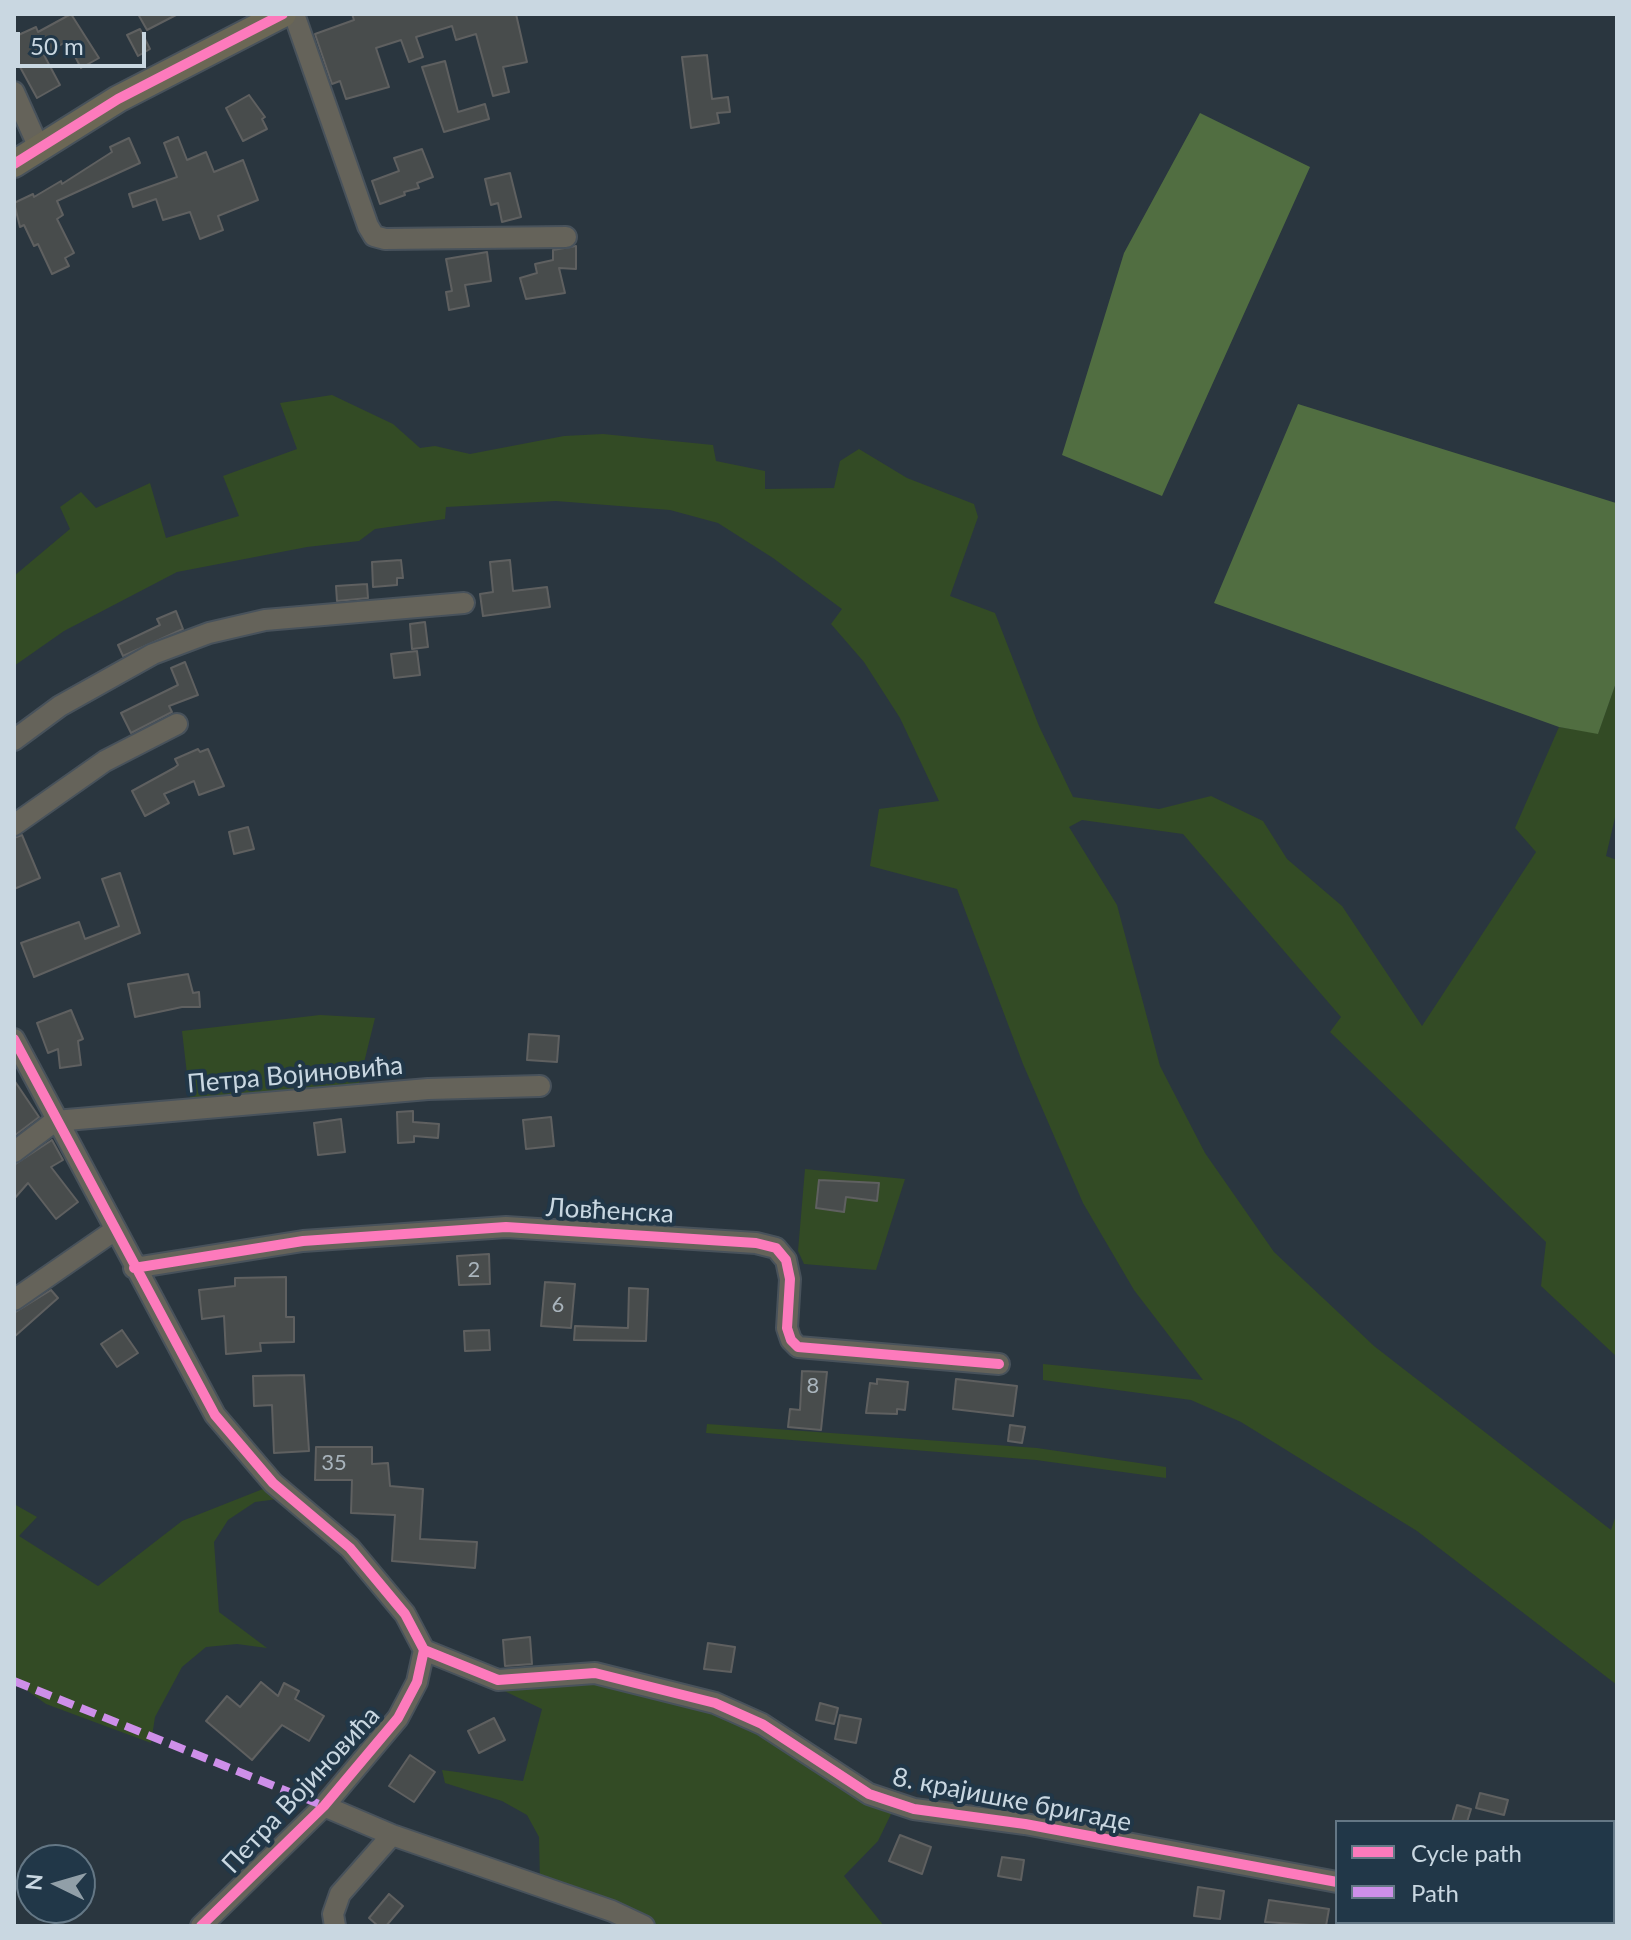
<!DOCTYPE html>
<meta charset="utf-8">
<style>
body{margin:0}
#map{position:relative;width:1631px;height:1940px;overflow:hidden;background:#2a363f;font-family:Lato,sans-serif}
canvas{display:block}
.frame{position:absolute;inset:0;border:16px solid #c9d7e1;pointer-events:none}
.legend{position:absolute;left:1335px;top:1820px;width:280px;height:104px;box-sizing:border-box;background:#213748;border:2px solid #647785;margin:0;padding:10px 14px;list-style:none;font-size:24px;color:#c9d7e1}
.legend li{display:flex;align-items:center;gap:16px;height:40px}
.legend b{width:40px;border:2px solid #647785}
.north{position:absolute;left:16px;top:1844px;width:80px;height:80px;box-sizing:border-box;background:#213748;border:2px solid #647785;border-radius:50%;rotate:275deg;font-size:22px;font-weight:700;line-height:32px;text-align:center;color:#c9d7e1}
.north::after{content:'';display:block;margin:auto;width:28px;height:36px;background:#919fa8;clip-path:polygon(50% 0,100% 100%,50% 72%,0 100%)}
.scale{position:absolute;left:16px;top:32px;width:130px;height:36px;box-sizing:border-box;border:4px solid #c9d7e1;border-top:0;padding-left:10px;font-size:24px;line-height:28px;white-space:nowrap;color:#c9d7e1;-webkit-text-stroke:6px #213748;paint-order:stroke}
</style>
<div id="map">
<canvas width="1631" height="1940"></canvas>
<div class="frame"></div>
<ul class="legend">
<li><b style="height:10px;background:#fd7abc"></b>Cycle path</li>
<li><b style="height:10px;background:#ce8fe9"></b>Path</li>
</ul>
<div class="north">N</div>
<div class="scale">50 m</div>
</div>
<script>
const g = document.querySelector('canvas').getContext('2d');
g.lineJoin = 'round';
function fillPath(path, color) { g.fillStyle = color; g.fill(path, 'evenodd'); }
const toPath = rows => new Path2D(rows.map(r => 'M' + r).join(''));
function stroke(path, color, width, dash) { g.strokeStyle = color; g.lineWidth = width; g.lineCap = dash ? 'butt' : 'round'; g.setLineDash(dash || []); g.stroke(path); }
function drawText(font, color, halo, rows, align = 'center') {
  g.font = font + ' Lato,sans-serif'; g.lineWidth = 8; g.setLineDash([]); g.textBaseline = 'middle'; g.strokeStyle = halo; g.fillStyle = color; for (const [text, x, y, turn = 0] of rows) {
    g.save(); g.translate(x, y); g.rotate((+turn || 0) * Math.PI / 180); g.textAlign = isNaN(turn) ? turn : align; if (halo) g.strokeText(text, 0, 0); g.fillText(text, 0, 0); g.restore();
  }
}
fillPath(toPath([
 [332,395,393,424,420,448,435,446,470,454,564,436,603,434,713,445,716,461,765,471,765,489,834,488,840,461,859,449,907,478,974,504,978,517,950,596,995,613,1039,726,1073,797,1159,809,1211,796,1263,821,1287,859,1342,906,1422,1026,1536,852,1515,828,1559,727,1598,733,1617,680,1617,809,1606,856,1617,860,1617,1357,1541,1286,1546,1242,1330,1032,1341,1017,1183,834,1082,820,1069,827,1117,905,1160,1066,1205,1153,1274,1252,1374,1346,1611,1530,1617,1512,1617,1685,1417,1531,1241,1422,1191,1400,1043,1380,1043,1364,1203,1380,1134,1290,1083,1203,1023,1064,957,889,870,866,879,809,939,801,900,718,864,662,831,624,842,609,773,558,718,523,670,510,556,501,446,507,445,519,375,529,359,541,307,547,177,572,64,631,14,666,14,576,70,529,60,507,81,492,96,508,150,483,166,538,239,516,223,476,297,449,280,403],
 [320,1015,375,1018,358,1087,190,1100,182,1031],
 [805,1169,905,1179,876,1270,804,1264,798,1251],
 [707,1424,1037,1448,1166,1467,1166,1478,1036,1460,706,1433],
 [268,1487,278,1499,255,1502,228,1520,214,1542,219,1612,267,1648,237,1644,206,1647,182,1667,155,1717,151,1743,46,1704,14,1681,14,1504,37,1517,19,1536,98,1586,182,1521],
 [615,1682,724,1713,892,1812,878,1841,844,1876,884,1926,655,1926,540,1883,539,1837,527,1815,502,1801,445,1783,442,1770,523,1781,542,1709,496,1687]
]), '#334b25');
fillPath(toPath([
 [1200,113,1310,167,1162,496,1062,455,1124,253],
 [1298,404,1616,503,1617,680,1598,734,1559,727,1214,603]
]), '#516e41');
const building = toPath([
 [71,14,99,58,81,68,67,41,44,55,60,85,37,98,14,56,14,37,36,27,38,32,71,14],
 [138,14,178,14,147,30,138,14],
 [352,14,516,14,527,62,503,67,509,92,493,96,476,34,456,40,452,26,416,37,423,57,409,62,401,40,376,48,389,87,346,99,340,81,332,84,315,34,354,20,352,14],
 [140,29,150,49,138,56,127,35,140,29],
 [707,55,712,99,728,97,730,112,717,113,719,123,691,128,682,57,707,55],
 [445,61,458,112,485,104,489,119,444,132,422,67,445,61],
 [249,95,265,117,262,119,267,129,243,141,226,108,249,95],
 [178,137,187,160,206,152,214,172,243,160,258,200,218,216,223,230,200,239,190,212,163,220,156,199,133,207,129,194,177,177,164,143,178,137],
 [129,138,140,163,57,201,63,215,57,219,74,253,65,258,69,266,52,274,38,244,34,246,24,225,20,227,14,203,33,194,34,197,61,181,62,184,112,152,110,147,129,138],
 [422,149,433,177,417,183,419,188,404,192,405,195,380,204,372,181,399,171,394,158,422,149],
 [510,173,521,217,502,222,498,203,491,205,485,179,510,173],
 [576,246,576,269,559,268,565,293,526,299,520,278,537,273,535,264,553,260,553,250,576,246],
 [487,252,491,281,465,285,469,306,449,310,446,292,452,291,446,259,487,252],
 [401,560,403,578,397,578,397,585,373,587,372,562,401,560],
 [510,560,513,591,547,587,550,607,483,616,480,594,493,592,490,562,510,560],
 [367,584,368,598,337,601,336,586,367,584],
 [176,611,183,629,123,656,118,645,160,625,157,619,176,611],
 [425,622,428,647,412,649,410,624,425,622],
 [417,651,420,675,394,678,391,654,417,651],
 [185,662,198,695,169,706,172,712,131,733,121,713,178,685,171,668,185,662],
 [198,749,200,752,208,749,224,786,199,795,194,781,164,794,169,803,145,816,132,791,174,768,178,765,175,759,198,749],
 [248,827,254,849,234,854,229,832,248,827],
 [22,835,40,878,14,889,14,838,22,835],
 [120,873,140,933,34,977,21,943,79,922,85,939,119,926,102,879,120,873],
 [188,974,193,993,199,992,200,1007,182,1007,135,1017,128,984,188,974],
 [71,1010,83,1039,78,1041,81,1065,60,1068,58,1049,48,1053,37,1023,71,1010],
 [529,1034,559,1036,557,1062,527,1060,529,1034],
 [14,1080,39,1117,14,1136,14,1080],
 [413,1111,413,1122,439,1124,438,1138,414,1136,414,1142,398,1143,397,1112,413,1111],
 [551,1117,554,1146,526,1149,523,1120,551,1117],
 [341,1119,345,1152,318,1155,314,1123,341,1119],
 [52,1140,63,1160,51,1167,78,1202,56,1219,28,1183,14,1199,14,1165,52,1140],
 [819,1180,879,1183,877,1201,846,1197,844,1212,816,1208,819,1180],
 [489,1254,490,1284,459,1285,457,1256,489,1254],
 [286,1277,286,1317,294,1317,294,1342,260,1343,261,1351,226,1354,224,1316,202,1319,199,1290,235,1286,235,1278,286,1277],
 [545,1282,575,1284,571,1328,541,1326,545,1282],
 [629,1288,648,1289,646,1341,574,1340,575,1326,628,1328,629,1288],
 [51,1290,58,1298,14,1337,14,1313,51,1290],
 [122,1330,138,1353,117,1367,101,1344,122,1330],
 [489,1330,490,1350,465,1351,464,1331,489,1330],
 [802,1371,827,1372,821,1430,788,1427,790,1409,800,1410,802,1371],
 [304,1375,309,1451,274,1453,272,1405,254,1406,253,1376,304,1375],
 [877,1379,908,1382,905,1410,897,1409,897,1414,866,1413,870,1383,877,1384,877,1379],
 [956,1379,1017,1386,1013,1416,953,1409,956,1379],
 [1010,1425,1025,1427,1022,1443,1008,1441,1010,1425],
 [316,1447,372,1447,372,1464,388,1463,390,1486,423,1489,420,1539,477,1542,475,1568,392,1561,395,1515,351,1513,352,1480,315,1480,316,1447],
 [530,1637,532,1664,505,1666,503,1640,530,1637],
 [708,1643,735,1647,731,1672,704,1669,708,1643],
 [261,1682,278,1696,284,1683,299,1691,295,1699,324,1716,309,1741,282,1725,252,1760,206,1721,227,1696,240,1707,261,1682],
 [820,1703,838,1708,834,1724,816,1720,820,1703],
 [840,1715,861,1719,856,1743,835,1739,840,1715],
 [494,1718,505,1740,479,1753,468,1731,494,1718],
 [410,1755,435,1772,414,1802,389,1786,410,1755],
 [1480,1793,1508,1800,1504,1815,1476,1808,1480,1793],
 [1457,1805,1471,1809,1467,1822,1452,1822,1457,1805],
 [900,1835,931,1847,922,1874,889,1861,900,1835],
 [1002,1857,1024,1860,1021,1880,998,1876,1002,1857],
 [1198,1887,1224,1891,1220,1919,1194,1916,1198,1887],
 [389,1894,403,1906,386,1926,378,1926,369,1918,389,1894],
 [1269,1900,1329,1909,1326,1926,1265,1922,1269,1900]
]);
fillPath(building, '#484c4c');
stroke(building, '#5f6060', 2);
const minor = toPath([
 [294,14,368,226,374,236,385,239,566,237],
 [14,92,39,148],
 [14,740,60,706,153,654,209,633,265,620,464,603],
 [14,825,105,761,177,724],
 [14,1039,215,1415,273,1483,350,1548,405,1614,424,1650,417,1682,398,1718,324,1806,201,1926],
 [14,1152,55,1121,428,1089,540,1086],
 [134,1268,303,1241,506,1227,756,1243,776,1248,786,1260,790,1279,787,1328,791,1340,798,1347,999,1364],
 [14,1300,115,1230],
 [424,1650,498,1680,595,1673,715,1703,762,1724,869,1794,914,1809,1025,1824,1337,1882],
 [324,1806,392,1835,612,1911,644,1926],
 [1572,1922,1594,1926],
 [335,1926,333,1914,340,1894,392,1835]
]);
const major = toPath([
 [14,164,118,99,283,14]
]);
stroke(minor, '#48525b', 24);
stroke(major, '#48525b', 30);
stroke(minor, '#65635a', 20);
stroke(major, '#6b6755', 26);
stroke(toPath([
 [14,1681,324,1806]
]), '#ce8fe9', 8, [16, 8]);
stroke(toPath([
 [14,164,118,99,283,14],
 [14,1039,215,1415,273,1483,350,1548,405,1614,424,1650,417,1682,398,1718,324,1806,201,1926],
 [134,1268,303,1241,506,1227,756,1243,776,1248,786,1260,790,1279,787,1328,791,1340,798,1347,999,1364],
 [424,1650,498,1680,595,1673,715,1703,762,1724,869,1794,914,1809,1025,1824,1337,1882]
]), '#fd7abc', 10);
drawText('22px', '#a9b4bc', null, [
 ["2",474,1270],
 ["6",558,1305],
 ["8",813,1386],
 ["35",334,1463]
]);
drawText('26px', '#c9d7e1', '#213748', [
 ["Петра Војиновића",295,1075,-5],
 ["Ловћенска",610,1211,3],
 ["Петра Војиновића",301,1790,-47],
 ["8. крајишке бригаде",1012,1800,11]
]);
</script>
